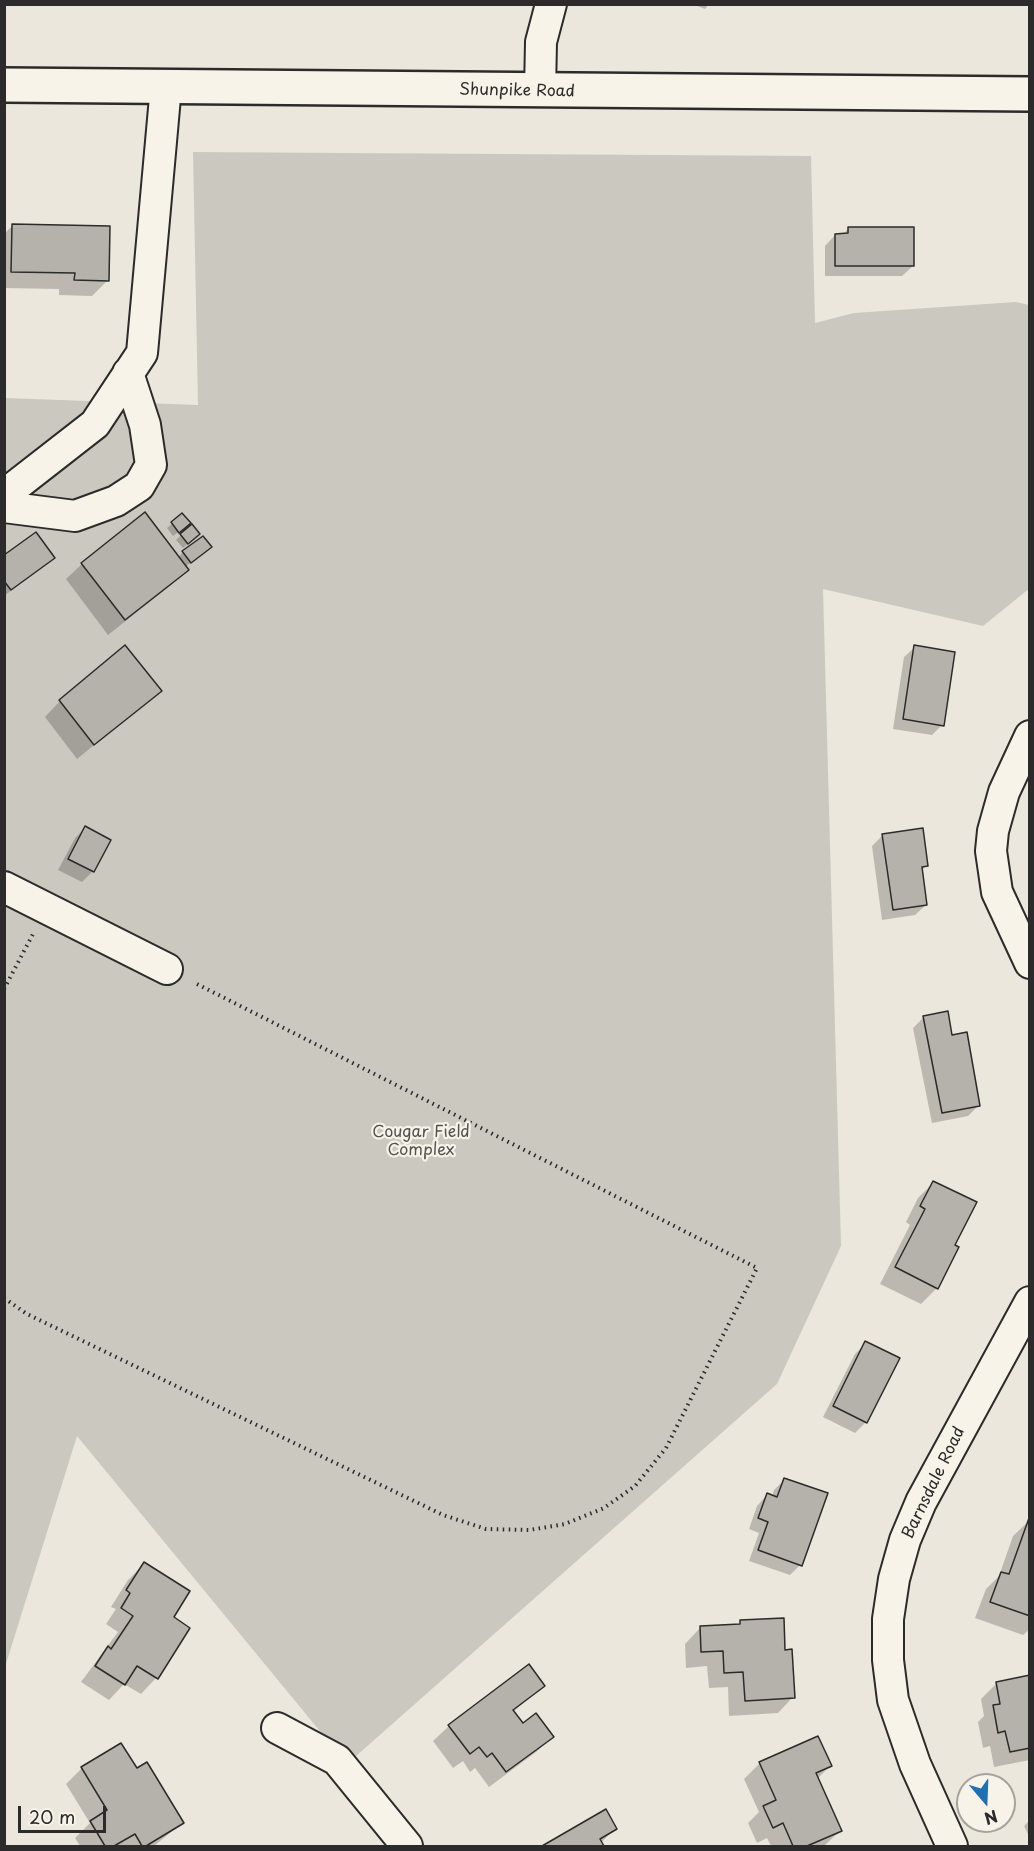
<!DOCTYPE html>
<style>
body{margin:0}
#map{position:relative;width:1034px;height:1851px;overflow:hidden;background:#ebe7dd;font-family:"Playpen Sans",sans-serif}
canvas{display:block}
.frame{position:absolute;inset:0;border:6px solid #2b2b2b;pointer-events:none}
.north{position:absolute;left:956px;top:1773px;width:60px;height:60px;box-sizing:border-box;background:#f7f3e8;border:2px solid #a5a39c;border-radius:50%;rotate:161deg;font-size:16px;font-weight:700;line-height:24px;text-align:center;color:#2b2b2b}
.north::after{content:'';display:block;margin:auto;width:21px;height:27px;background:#1f6fb2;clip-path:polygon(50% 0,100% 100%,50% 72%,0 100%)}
.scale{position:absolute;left:18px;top:1806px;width:88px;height:27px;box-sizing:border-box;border:3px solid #2b2b2b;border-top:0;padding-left:8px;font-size:18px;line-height:21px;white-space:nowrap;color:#2b2b2b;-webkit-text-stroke:4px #f7f3e8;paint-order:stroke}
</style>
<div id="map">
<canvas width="1034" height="1851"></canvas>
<div class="frame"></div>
<div class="north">N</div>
<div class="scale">20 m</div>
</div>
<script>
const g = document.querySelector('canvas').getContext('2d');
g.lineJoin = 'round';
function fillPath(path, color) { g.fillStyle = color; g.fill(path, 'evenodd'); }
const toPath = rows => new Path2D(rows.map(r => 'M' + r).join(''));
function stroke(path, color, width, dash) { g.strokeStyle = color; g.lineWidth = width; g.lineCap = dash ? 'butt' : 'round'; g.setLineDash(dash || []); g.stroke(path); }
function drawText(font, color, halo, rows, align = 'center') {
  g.font = font + ' "Playpen Sans",sans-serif'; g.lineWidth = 4.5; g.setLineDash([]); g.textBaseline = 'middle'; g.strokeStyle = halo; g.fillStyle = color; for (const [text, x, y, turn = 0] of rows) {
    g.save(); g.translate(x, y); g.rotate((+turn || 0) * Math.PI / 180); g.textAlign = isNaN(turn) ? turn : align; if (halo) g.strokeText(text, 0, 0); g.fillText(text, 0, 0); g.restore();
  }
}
fillPath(toPath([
 [193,152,811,156,815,323,854,313,1016,302,1029,305,1030,588,983,626,823,589,841,1246,777,1384,347,1764,77,1436,5,1667,5,398,198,405]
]), '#cbc8bf');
fillPath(toPath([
 [692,4,709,4,705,9],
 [12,226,108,280,92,296,59,295,59,289,4,288,4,234],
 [849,228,913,266,902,276,825,276,825,246,835,235,842,235],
 [182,515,184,528,173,536,167,528],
 [181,535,193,539,183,548,176,540],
 [183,552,205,552,185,567,187,569,171,585,108,635,66,579,82,564,178,558],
 [4,557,53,558,4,596],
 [915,647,942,725,932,735,893,729,904,657],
 [160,691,77,759,45,717,60,701],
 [85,828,109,840,92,872,82,882,58,870,75,838],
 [882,836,926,865,921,871,926,905,915,915,882,920,872,846],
 [924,1017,951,1036,979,1105,968,1116,932,1123,913,1028],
 [934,1182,937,1288,921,1304,880,1284,910,1225,906,1222,918,1198],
 [866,1343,866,1422,855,1433,823,1417,855,1354],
 [785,1479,800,1565,790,1575,749,1561,759,1533,749,1529,757,1506,767,1495,772,1497,774,1490],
 [1030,1520,1030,1629,1023,1635,975,1618,986,1589,999,1576,1013,1536],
 [144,1564,172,1618,188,1628,156,1678,141,1694,124,1684,109,1700,81,1682,118,1632,106,1624,116,1609,111,1607,128,1580],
 [741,1622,784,1651,793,1697,778,1713,729,1716,728,1687,709,1688,707,1666,686,1668,685,1644,700,1628,736,1626],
 [1030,1677,1030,1760,994,1767,990,1746,983,1748,978,1722,984,1716,981,1699,997,1683],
 [543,1686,513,1712,523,1725,552,1737,536,1752,489,1787,475,1768,470,1772,463,1761,453,1768,433,1741,449,1726],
 [760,1763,830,1766,817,1779,840,1831,824,1846,771,1846,767,1838,757,1843,748,1823,759,1812,744,1779],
 [82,1768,137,1770,182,1823,154,1846,80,1846,75,1838,90,1823,66,1784],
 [605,1811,615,1828,601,1843,602,1846,545,1846],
 [1030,1820,1030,1838,1024,1826]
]), '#0003');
const building = toPath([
 [12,224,110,226,109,281,74,280,75,273,11,272,12,224],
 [848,227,914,227,914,266,835,266,835,234,848,233,848,227],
 [145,512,189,570,125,620,81,563,145,512],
 [182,513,191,523,179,533,171,522,182,513],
 [192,524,200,534,188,544,180,534,192,524],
 [36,532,55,558,11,590,4,581,4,555,36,532],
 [203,536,212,547,191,563,182,551,203,536],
 [125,645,162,691,94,745,59,700,125,645],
 [914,645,955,652,944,726,903,719,914,645],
 [85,826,111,840,94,872,68,859,85,826],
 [923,828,928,866,922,867,927,905,893,910,882,834,923,828],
 [948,1011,952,1035,967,1032,980,1106,942,1113,923,1016,948,1011],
 [933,1181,977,1202,955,1245,959,1247,938,1289,895,1267,925,1209,920,1206,933,1181],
 [865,1341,900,1358,867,1423,833,1406,865,1341],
 [784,1478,828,1493,802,1566,758,1550,768,1522,758,1518,767,1493,777,1497,784,1478],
 [1029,1518,1030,1519,1030,1616,990,1602,1001,1572,1009,1574,1029,1518],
 [144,1562,190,1591,174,1617,190,1628,158,1679,137,1666,125,1685,95,1666,108,1646,111,1649,133,1616,121,1608,130,1593,126,1590,144,1562],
 [784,1618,785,1650,792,1649,795,1698,745,1701,743,1672,724,1673,723,1651,701,1652,700,1626,740,1624,740,1620,784,1618],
 [529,1664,545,1686,513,1710,523,1723,536,1713,554,1737,506,1772,492,1753,487,1757,479,1747,470,1754,448,1725,529,1664],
 [1030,1675,1030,1748,1010,1752,1005,1731,998,1733,993,1705,1000,1704,996,1682,1030,1675],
 [818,1736,832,1766,816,1773,842,1831,807,1846,793,1846,783,1823,773,1828,763,1806,776,1800,759,1762,818,1736],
 [121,1743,137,1768,147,1762,184,1823,146,1846,142,1846,135,1834,114,1846,105,1846,90,1821,107,1810,81,1767,121,1743],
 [606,1809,617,1829,600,1839,604,1846,542,1846,606,1809]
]);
fillPath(building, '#b5b2ab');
stroke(building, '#2b2b2b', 1.5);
const minor = toPath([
 [540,91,541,42,551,4],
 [4,495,95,424,142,353,166,86],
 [4,507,75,516,116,501,139,486,151,465,145,425,128,373],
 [1030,736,1004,792,993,831,991,851,997,892,1030,963],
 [4,887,167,969],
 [277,1728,337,1760,407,1846],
 [952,1846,915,1764,893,1700,888,1660,888,1619,894,1579,905,1540,921,1502,1030,1302]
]);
const major = toPath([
 [4,85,1030,94]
]);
stroke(minor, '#2b2b2b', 34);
stroke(major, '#2b2b2b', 38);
stroke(toPath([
 [4,989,33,934],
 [4,1298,27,1314,443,1515,486,1529,529,1530,565,1524,604,1508,635,1486,666,1448,757,1268,193,982]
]), '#2b2b2b', 4, [1.5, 4.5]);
stroke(minor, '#f7f3e8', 30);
stroke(major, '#f7f3e8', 33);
drawText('16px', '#2b2b2b', '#f7f3e8', [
 ["Shunpike Road",517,91,1],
 ["Barnsdale Road",934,1483,-64]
]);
drawText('16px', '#535250', '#f7f3e8', [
 ["Cougar Field",421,1133],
 ["Complex",421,1151]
]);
</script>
